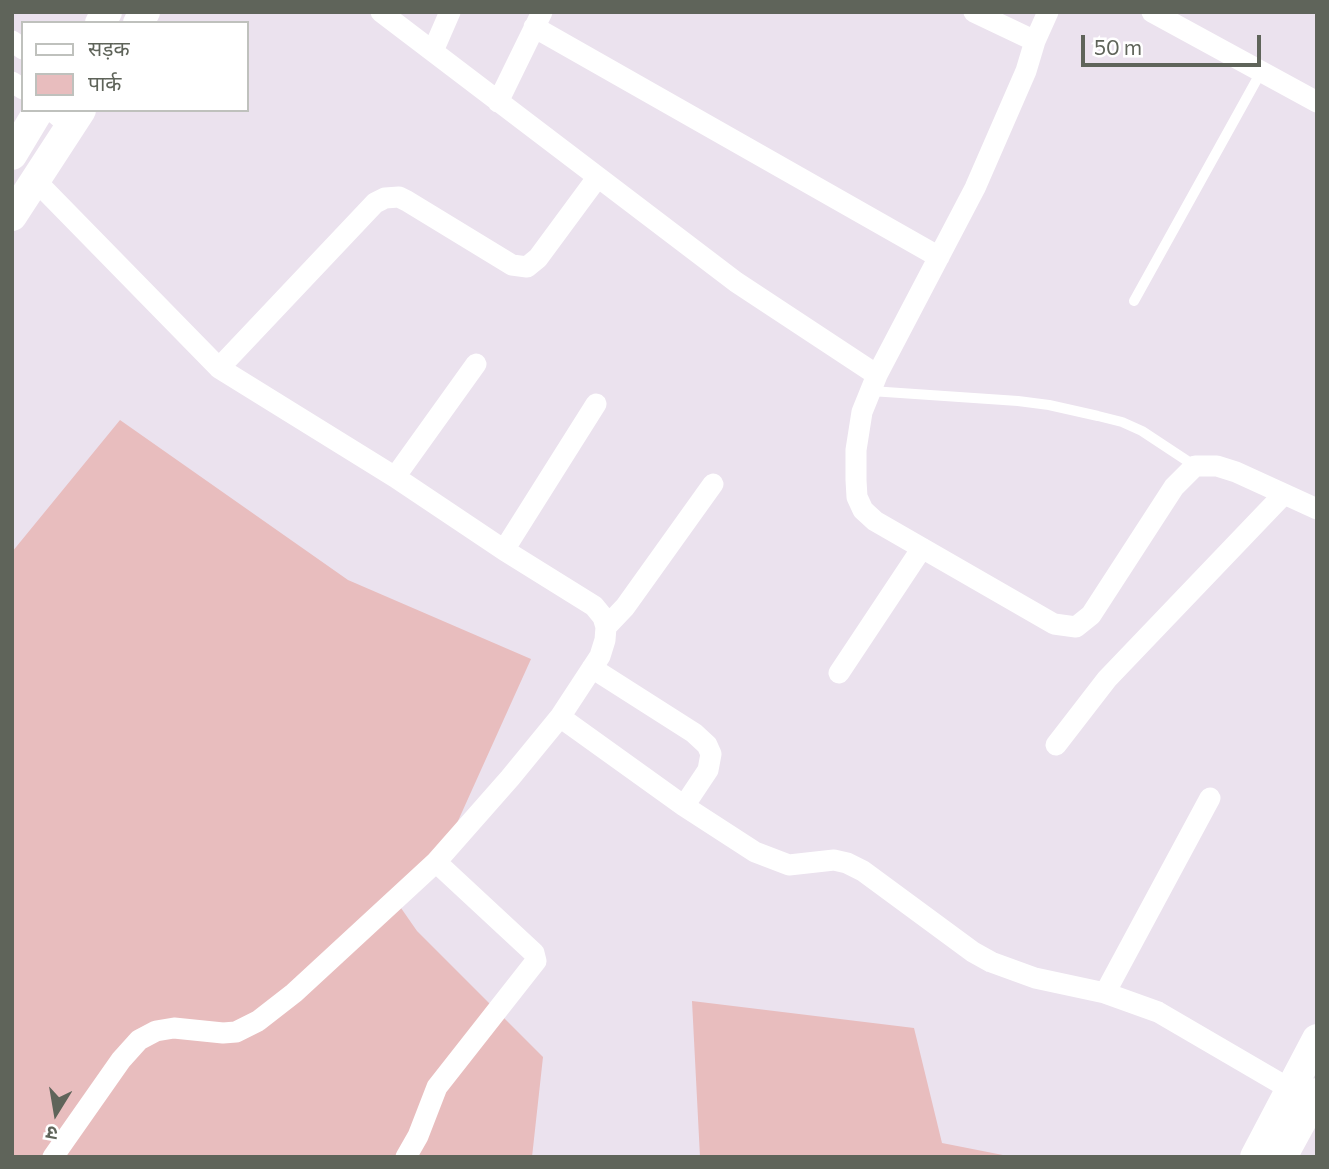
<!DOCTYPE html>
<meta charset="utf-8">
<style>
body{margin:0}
#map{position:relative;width:1329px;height:1169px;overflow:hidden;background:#ebe2ee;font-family:Commissioner,"Noto Sans Devanagari",sans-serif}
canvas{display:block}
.frame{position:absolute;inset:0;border:14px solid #5f645a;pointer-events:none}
.legend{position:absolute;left:21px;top:21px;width:228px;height:91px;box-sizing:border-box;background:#fff;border:2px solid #bfc1bd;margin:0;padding:9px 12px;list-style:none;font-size:21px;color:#5f645a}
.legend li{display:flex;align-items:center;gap:14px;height:35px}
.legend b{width:35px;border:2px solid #bfc1bd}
.north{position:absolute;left:21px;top:1078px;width:70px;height:70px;-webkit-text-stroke:5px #fff;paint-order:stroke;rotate:191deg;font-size:19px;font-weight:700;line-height:28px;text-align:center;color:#5f645a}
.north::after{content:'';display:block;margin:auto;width:24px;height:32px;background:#5f645a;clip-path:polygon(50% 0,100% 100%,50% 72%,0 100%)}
.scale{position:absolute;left:1081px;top:35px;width:180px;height:32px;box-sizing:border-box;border:4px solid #5f645a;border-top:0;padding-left:9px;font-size:21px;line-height:24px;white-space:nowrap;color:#5f645a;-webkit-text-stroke:5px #fff;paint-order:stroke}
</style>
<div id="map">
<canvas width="1329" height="1169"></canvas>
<div class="frame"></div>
<ul class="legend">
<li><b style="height:9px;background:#fff"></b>सड़क</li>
<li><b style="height:19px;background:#e8bdbe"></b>पार्क</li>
</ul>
<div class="north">उ</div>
<div class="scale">50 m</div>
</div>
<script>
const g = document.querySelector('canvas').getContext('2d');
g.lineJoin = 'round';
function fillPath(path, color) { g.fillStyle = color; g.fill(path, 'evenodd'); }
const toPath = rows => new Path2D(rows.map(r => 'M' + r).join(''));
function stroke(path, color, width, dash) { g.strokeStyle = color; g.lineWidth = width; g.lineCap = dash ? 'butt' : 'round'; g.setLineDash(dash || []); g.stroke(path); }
fillPath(toPath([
 [120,420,348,580,531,659,444,852,401,908,417,931,543,1057,532,1157,12,1157,12,552],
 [692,1001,914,1028,942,1143,1013,1157,700,1157]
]), '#e8bdbe');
stroke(toPath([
 [1134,301,1261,72],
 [871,391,1018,401,1049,405,1098,416,1122,422,1142,431,1195,466]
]), '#fff', 10);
stroke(toPath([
 [381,12,736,282,877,375],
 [974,12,1035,41],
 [1048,12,1035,41,1026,71,975,188,877,375,862,412,856,450,856,480,857,497,863,510,875,521,1054,624,1076,627,1091,615,1174,487,1195,466,1217,466,1236,472,1317,509],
 [1152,12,1317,102],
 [534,27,939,257],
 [12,41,23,49],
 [433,51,450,12],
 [12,82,23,89],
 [498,102,542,12],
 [51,110,70,126],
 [35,180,219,368,395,477,504,550,594,606,603,617,606,627,605,640,600,656,560,717,510,778,436,862,294,993,258,1021,236,1032,223,1033,174,1028,156,1031,139,1040,121,1060,53,1157],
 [219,368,375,203,385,198,399,197,407,201,512,265,527,267,538,258,597,178],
 [395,477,476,364],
 [504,550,596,404],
 [606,627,625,607,713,484],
 [592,668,694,733,707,745,711,754,708,770,684,806],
 [839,673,922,548],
 [560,717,684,806,755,852,789,865,834,860,847,863,863,871,973,952,991,962,1035,978,1105,993,1158,1012,1290,1089],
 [1056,745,1107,679,1284,494],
 [1105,993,1210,798],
 [406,1157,418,1136,437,1087,536,961,534,953,436,862]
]), '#fff', 21);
stroke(toPath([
 [100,23,107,12],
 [138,23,145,12],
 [12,155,39,110],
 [12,216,81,110],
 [1255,1157,1317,1039],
 [1282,1157,1317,1093]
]), '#fff', 30);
</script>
